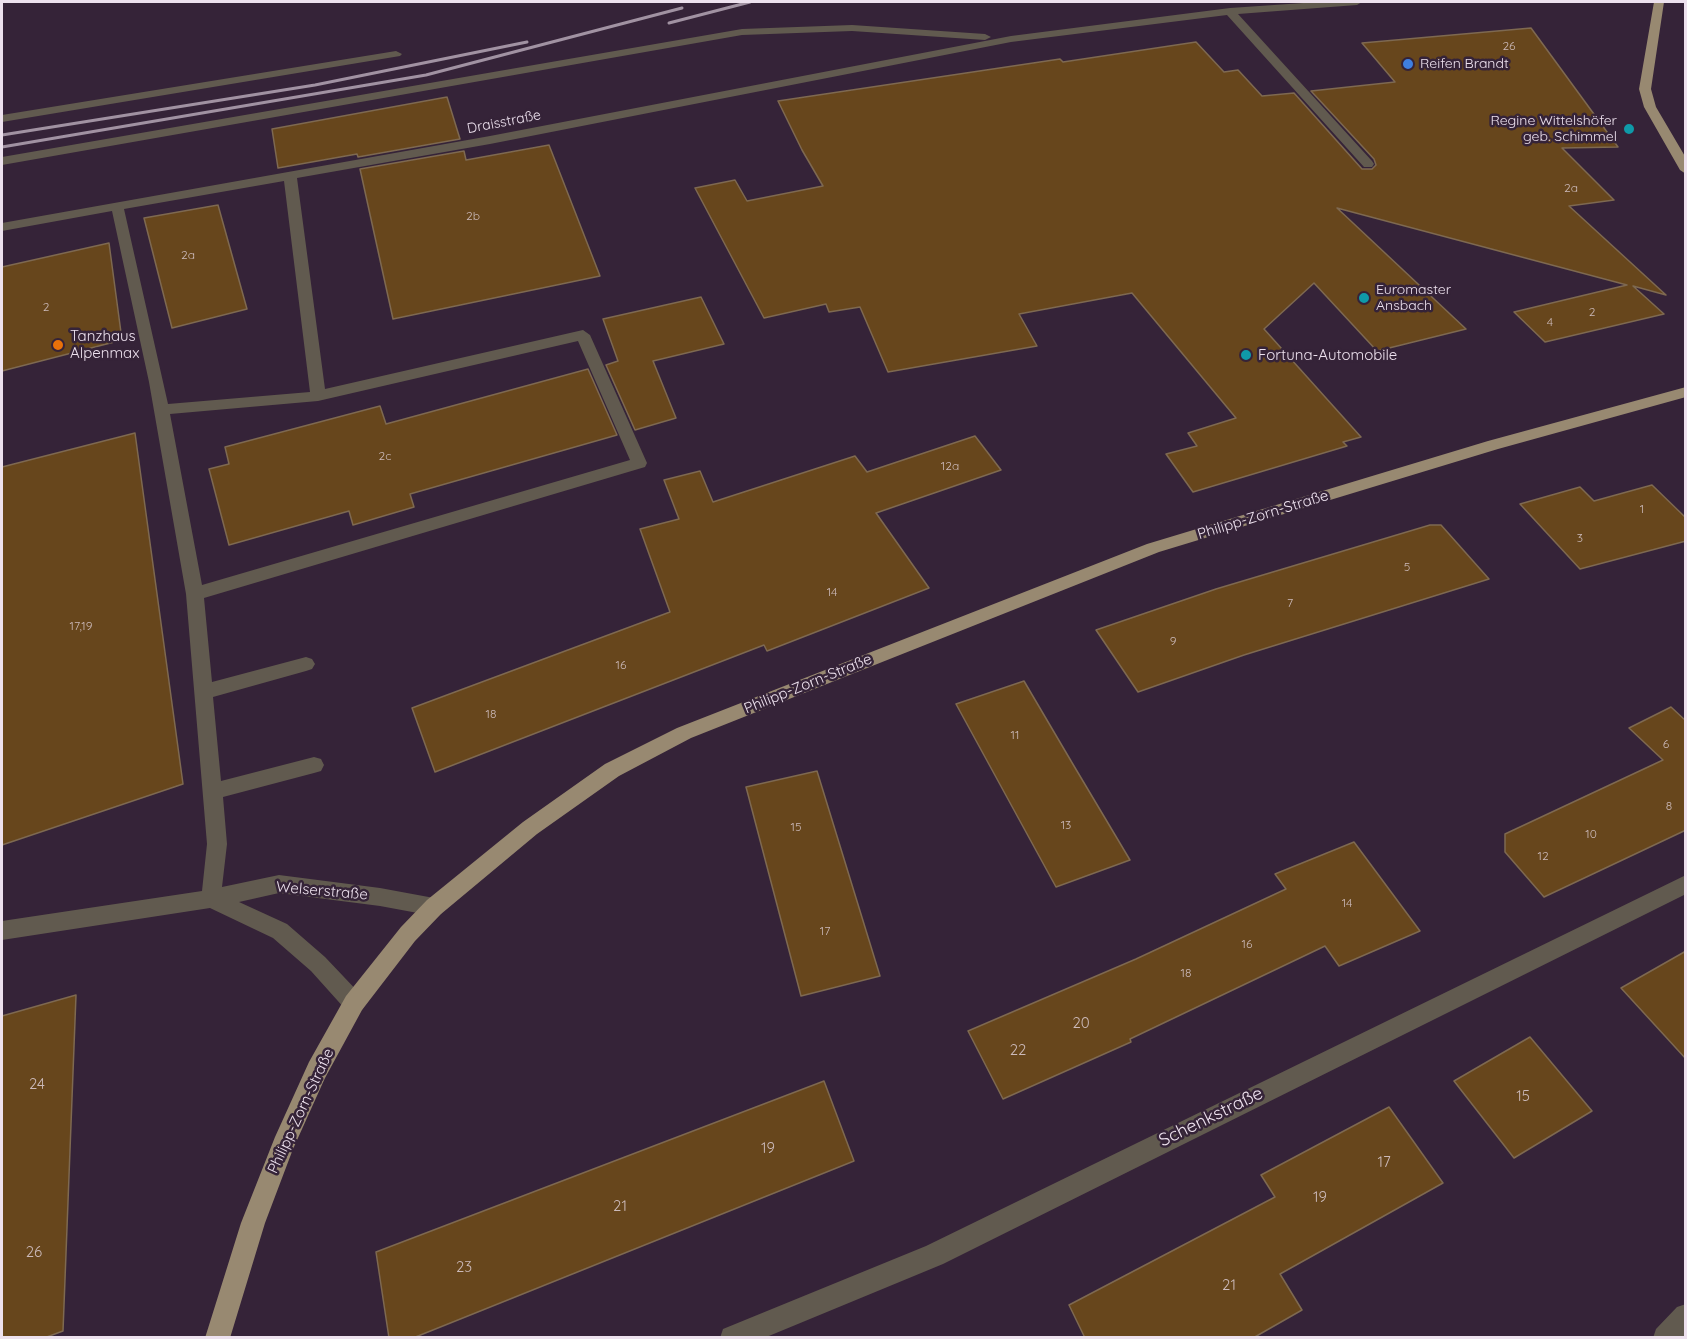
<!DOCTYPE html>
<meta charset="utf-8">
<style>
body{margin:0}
#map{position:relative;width:1687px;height:1339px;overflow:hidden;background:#352338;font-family:Quicksand,sans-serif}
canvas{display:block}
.frame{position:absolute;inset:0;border:3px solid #ede1ee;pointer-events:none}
</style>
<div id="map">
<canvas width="1687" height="1339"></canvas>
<div class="frame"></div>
</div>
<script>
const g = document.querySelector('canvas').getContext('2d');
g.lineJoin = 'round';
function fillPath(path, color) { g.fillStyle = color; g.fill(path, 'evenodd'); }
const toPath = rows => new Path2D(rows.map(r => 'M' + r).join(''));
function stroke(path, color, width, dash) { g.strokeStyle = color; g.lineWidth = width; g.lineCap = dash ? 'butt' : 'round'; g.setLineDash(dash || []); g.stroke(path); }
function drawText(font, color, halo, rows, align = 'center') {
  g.font = font + ' Quicksand,sans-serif'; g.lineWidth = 5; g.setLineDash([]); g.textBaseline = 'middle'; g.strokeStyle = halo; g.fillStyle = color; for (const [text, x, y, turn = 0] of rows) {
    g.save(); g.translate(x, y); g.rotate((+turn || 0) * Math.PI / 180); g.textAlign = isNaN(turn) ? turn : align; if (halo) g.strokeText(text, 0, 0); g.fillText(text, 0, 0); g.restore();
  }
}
const building = toPath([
 [1531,28,1618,147,1562,148,1614,200,1569,206,1666,295,1633,286,1664,314,1545,342,1514,312,1627,285,1337,208,1466,329,1377,351,1314,283,1264,329,1361,437,1343,442,1347,446,1193,492,1166,454,1197,446,1188,433,1236,418,1132,293,1019,314,1037,346,888,372,860,307,829,312,826,304,764,318,695,188,735,180,747,201,823,186,802,150,778,101,1060,59,1063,62,1196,42,1224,72,1238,70,1262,96,1294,93,1362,169,1372,169,1376,165,1374,159,1311,91,1395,82,1362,43,1531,28],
 [447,97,460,139,358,157,357,154,278,168,272,129,447,97],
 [549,145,600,276,393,319,360,169,464,151,466,160,549,145],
 [218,205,247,309,172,328,144,218,218,205],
 [109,243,122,340,2,371,2,267,109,243],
 [701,297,724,344,653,361,676,418,635,430,606,365,618,361,603,319,701,297],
 [588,369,617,435,410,494,414,507,353,525,349,511,229,545,209,469,229,464,225,447,380,406,386,424,588,369],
 [135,433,183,784,2,845,2,467,135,433],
 [975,436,1001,470,876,513,929,588,767,651,764,645,435,772,412,708,670,612,640,529,679,519,664,480,700,471,713,502,855,456,867,472,975,436],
 [1652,485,1686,518,1686,541,1580,569,1520,504,1580,487,1594,501,1652,485],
 [1430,525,1441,525,1489,579,1244,655,1138,692,1096,630,1216,589,1430,525],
 [1024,681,1074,766,1130,860,1056,887,956,704,1024,681],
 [1671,707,1686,721,1686,830,1544,897,1505,852,1505,834,1663,760,1629,728,1671,707],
 [817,771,880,976,801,996,746,787,817,771],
 [1354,842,1420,931,1339,966,1325,946,1130,1039,1131,1042,1003,1099,968,1031,1136,959,1286,889,1275,874,1354,842],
 [1686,951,1686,1059,1621,988,1686,951],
 [76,995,63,1331,44,1338,2,1338,2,1016,76,995],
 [1530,1037,1592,1111,1514,1158,1454,1081,1530,1037],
 [824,1081,854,1161,413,1338,389,1338,376,1252,824,1081],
 [1389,1107,1443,1183,1280,1274,1302,1310,1253,1338,1085,1338,1069,1305,1275,1197,1261,1175,1389,1107]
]);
fillPath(building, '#67461c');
stroke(building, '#7e6951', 1.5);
fillPath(toPath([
 [1318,2,1362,2,1357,5,1238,14,1372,161,1374,164,1372,167,1364,167,1227,15,1011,42,490,144,297,178,325,389,583,330,590,335,647,463,645,467,204,598,212,682,306,657,312,659,315,664,312,669,306,671,213,697,221,781,314,757,321,759,324,765,321,771,314,773,223,797,227,844,222,887,279,875,380,888,434,898,441,900,444,907,441,914,434,916,380,906,279,893,239,902,287,924,325,957,362,996,365,1003,362,1010,354,1013,346,1010,311,971,273,938,210,908,2,940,2,921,202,891,207,844,186,594,149,382,112,211,2,231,2,223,490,136,1011,36,1230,8,1318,2],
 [284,181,310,392,168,404,124,209,284,181],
 [578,341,630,460,202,585,170,414,318,401,578,341],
 [852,25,985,34,991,37,985,40,852,31,742,35,2,165,2,157,742,29,852,25],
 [396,51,402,54,400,56,2,122,2,115,396,51],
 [1686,875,1686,894,943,1264,764,1338,720,1338,723,1329,926,1246,1686,875],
 [1686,1304,1686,1335,1683,1338,1653,1338,1656,1329,1677,1307,1686,1304]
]), '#615a4f');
fillPath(toPath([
 [1654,2,1664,2,1651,89,1656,107,1686,158,1686,174,1680,170,1644,107,1639,89,1654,2],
 [1686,387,1686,397,1498,449,1159,552,691,738,619,776,537,834,441,914,415,941,362,1010,325,1078,293,1149,265,1223,230,1338,205,1338,241,1223,275,1137,309,1062,346,996,401,927,427,900,523,822,605,764,677,728,1147,544,1488,441,1686,387]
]), '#988971');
stroke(toPath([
 [669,23,750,2],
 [2,135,315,85,527,42],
 [2,147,426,75,682,8]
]), '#a192a2', 3);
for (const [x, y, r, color] of [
 [1408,64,6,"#3f7fe0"],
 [1629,129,6,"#0f9aa8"],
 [1364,298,6,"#0f9aa8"],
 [58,345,6,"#e8710a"],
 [1246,355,6,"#0f9aa8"]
]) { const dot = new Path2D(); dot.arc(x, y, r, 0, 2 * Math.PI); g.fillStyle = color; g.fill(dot); stroke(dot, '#352338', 2); }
drawText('12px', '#ccbaba', null, [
 ["26",1509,46],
 ["2a",1571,188],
 ["2b",473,216],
 ["2a",188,255],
 ["2",46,307],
 ["2",1592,312],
 ["4",1550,322],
 ["2c",385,456],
 ["12a",950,466],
 ["1",1642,509],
 ["3",1580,538],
 ["5",1407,567],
 ["14",832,592],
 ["7",1290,603],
 ["17,19",81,626],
 ["9",1173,641],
 ["16",621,665],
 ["18",491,714],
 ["11",1015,735],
 ["6",1666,744],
 ["8",1669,806],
 ["13",1066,825],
 ["15",796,827],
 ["10",1591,834],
 ["12",1543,856],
 ["14",1347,903],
 ["17",825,931],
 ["16",1247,944],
 ["18",1186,973]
]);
drawText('14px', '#ede1ee', '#352338', [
 ["Reifen Brandt",1420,64],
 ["Regine Wittelshöfer",1617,121,"right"],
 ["geb. Schimmel",1617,137,"right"],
 ["Euromaster",1376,290],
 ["Ansbach",1376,306]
], 'left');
drawText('14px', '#ede1ee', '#352338', [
 ["Draisstraße",504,122,-11]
]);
drawText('15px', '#ede1ee', '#352338', [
 ["Tanzhaus",70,336],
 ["Alpenmax",70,353],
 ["Fortuna-Automobile",1258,355]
], 'left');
drawText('15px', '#ede1ee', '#352338', [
 ["Philipp-Zorn-Straße",1263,515,-17],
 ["Philipp-Zorn-Straße",808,684,-22],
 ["Welserstraße",322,891,5],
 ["Philipp-Zorn-Straße",301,1111,-65]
]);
drawText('15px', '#ccbaba', null, [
 ["20",1081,1023],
 ["22",1018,1050],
 ["24",37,1084],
 ["15",1523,1096],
 ["19",768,1148],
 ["17",1384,1162],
 ["19",1320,1197],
 ["21",620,1206],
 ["26",34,1252],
 ["23",464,1267],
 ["21",1229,1285]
]);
drawText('18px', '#ede1ee', '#352338', [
 ["Schenkstraße",1211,1117,-26]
]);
</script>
